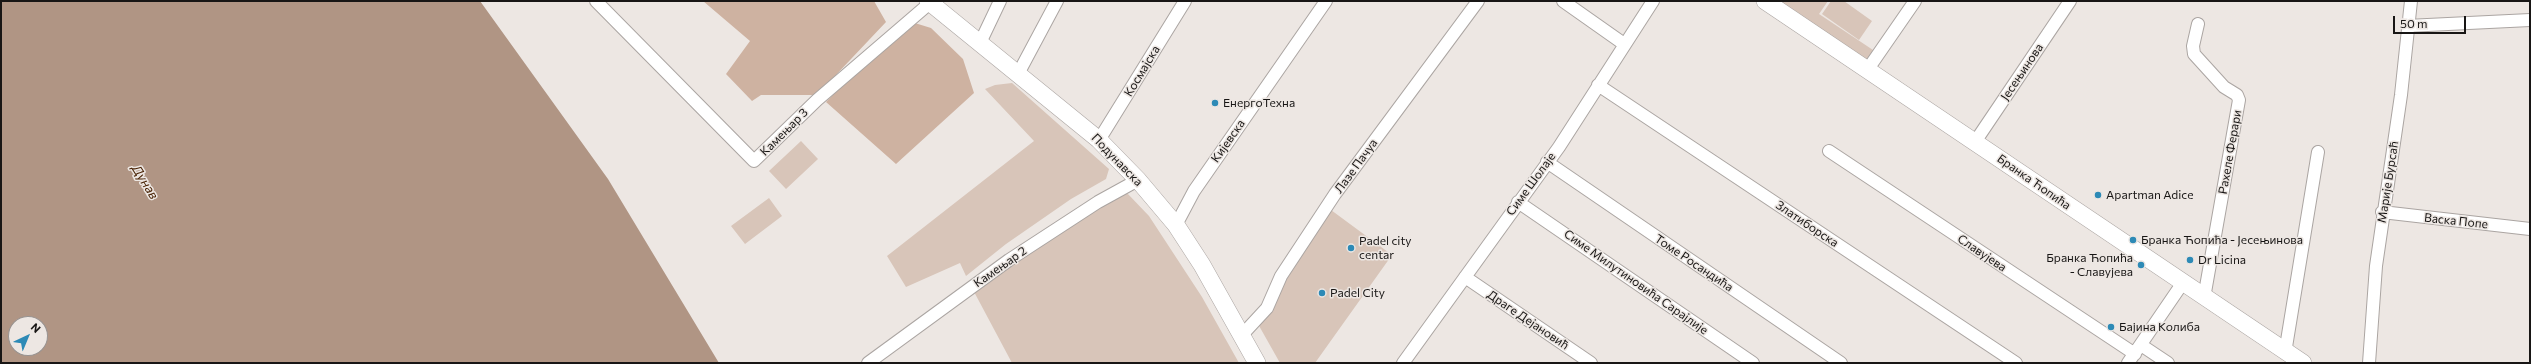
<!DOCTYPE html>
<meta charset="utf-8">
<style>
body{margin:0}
#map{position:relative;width:2531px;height:364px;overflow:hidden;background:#ede7e3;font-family:Commissioner,sans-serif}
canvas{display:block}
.frame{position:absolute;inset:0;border:2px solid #181615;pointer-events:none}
.north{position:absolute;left:8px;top:316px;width:40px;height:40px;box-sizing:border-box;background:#ede7e3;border:1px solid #989391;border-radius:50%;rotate:44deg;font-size:11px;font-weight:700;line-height:16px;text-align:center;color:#181615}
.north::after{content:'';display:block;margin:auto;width:14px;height:18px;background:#2d8ab6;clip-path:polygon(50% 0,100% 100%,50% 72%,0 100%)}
.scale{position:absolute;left:2393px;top:16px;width:73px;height:18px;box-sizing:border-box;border:2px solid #181615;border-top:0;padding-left:5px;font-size:12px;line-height:14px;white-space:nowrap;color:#181615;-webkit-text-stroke:3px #ede7e3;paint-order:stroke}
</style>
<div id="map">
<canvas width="2531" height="364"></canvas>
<div class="frame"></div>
<div class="north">N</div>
<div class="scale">50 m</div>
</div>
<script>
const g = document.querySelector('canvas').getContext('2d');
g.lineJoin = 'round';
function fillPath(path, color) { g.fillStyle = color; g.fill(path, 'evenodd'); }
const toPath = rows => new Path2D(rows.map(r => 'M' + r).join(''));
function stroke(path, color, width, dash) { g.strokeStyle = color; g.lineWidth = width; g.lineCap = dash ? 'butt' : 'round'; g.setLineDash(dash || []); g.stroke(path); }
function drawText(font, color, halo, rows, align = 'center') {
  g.font = font + ' Commissioner,sans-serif'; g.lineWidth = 3; g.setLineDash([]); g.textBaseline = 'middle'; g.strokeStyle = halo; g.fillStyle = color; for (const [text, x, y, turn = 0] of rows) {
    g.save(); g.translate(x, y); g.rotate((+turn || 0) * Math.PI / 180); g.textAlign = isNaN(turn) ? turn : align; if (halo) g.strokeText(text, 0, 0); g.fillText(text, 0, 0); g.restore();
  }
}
fillPath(toPath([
 [1773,1,1828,1,1819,14,1876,52,1868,64],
 [1831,1,1844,1,1872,21,1859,40,1822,14],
 [1012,83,1109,169,1106,179,1071,199,1006,244,966,276,960,263,906,287,887,256,1034,141,985,89,995,85],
 [801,141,818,159,786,189,769,171],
 [1127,193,1149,216,1202,297,1239,363,1012,363,972,288,1088,211],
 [769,198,782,216,745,244,731,226],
 [1331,210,1392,255,1315,363,1280,363,1258,324]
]), '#d8c5b9');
fillPath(toPath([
 [703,1,874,1,886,22,817,95,761,95,752,101,726,74,750,41],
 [905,20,931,28,963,59,974,93,896,164,826,102]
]), '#ceb2a1');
fillPath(toPath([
 [1,1,480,1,608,179,719,363,1,363],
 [16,324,40,324,40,348,16,348]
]), '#b09584');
const street = toPath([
 [596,1,754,161,817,100,930,3],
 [1563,1,1624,44],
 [2198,24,2193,46,2194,54,2224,87,2237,95,2239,100,2204,298],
 [2407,26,2530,20],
 [980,43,1000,1],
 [1868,69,1915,1],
 [1018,74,1057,1],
 [1598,85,2016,363],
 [1099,140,1185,1],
 [1975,142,2070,1],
 [1829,151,2135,354],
 [1547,162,1841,363],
 [1518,202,1753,363],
 [2382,212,2530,229],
 [1176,225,1194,191,1326,1],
 [1465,277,1591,363],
 [1242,335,1267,308,1281,276,1335,194,1478,1],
 [2141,345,2168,363],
 [2285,353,2318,152],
 [868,363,1009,260,1098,202,1138,180],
 [1403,363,1559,147,1653,1],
 [2128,363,2182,284],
 [2369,363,2376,266,2401,95,2411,1]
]);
const secondary = toPath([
 [928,1,1099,140,1138,180,1176,225,1202,265,1257,363],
 [1765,1,2303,363]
]);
stroke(street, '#aba5a2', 14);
stroke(secondary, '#aba5a2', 18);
stroke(street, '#fff', 12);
stroke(secondary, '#fff', 17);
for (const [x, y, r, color] of [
 [1215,103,4,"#2d8ab6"],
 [2098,195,4,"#2d8ab6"],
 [2133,240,4,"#2d8ab6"],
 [1351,248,4,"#2d8ab6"],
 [2190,260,4,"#2d8ab6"],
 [2141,265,4,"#2d8ab6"],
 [1322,293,4,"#2d8ab6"],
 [2111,327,4,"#2d8ab6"]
]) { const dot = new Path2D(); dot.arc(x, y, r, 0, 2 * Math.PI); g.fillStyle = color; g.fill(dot); stroke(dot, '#ede7e3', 1.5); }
drawText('12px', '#181615', '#ede7e3', [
 ["Космајска",1142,71,-59],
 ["Јесењинова",2022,72,-56],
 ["Камењар 3",784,132,-45],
 ["Кијевска",1228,141,-55],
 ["Рахеле Ферари",2230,152,-80],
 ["Подунавска",1117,160,46],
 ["Лазе Пачуа",1356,166,-54],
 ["Бранка Ћопића",2034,182,35],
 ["Марије Бурсаћ",2388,182,-81],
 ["Симе Шолаје",1531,184,-54],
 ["Васка Попе",2456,221,6],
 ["Златиборска",1807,224,34],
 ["Славујева",1982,253,34],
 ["Томе Росандића",1694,263,34],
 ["Камењар 2",1000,267,-35],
 ["Симе Милутиновића Сарајлије",1636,282,35],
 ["Драге Дејановић",1528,320,34]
]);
drawText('12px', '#181615', '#ede7e3', [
 ["ЕнергоТехна",1223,103],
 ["Apartman Adice",2106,195],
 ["Бранка Ћопића - Јесењинова",2141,240],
 ["Padel city",1359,241],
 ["centar",1359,255],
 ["Бранка Ћопића",2133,258,"right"],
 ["- Славујева",2133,272,"right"],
 ["Dr Licina",2198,260],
 ["Padel City",1330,293],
 ["Бајина Колиба",2119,327]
], 'left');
drawText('italic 13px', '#492305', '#ede7e3', [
 ["Дунав",145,182,58]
]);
</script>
